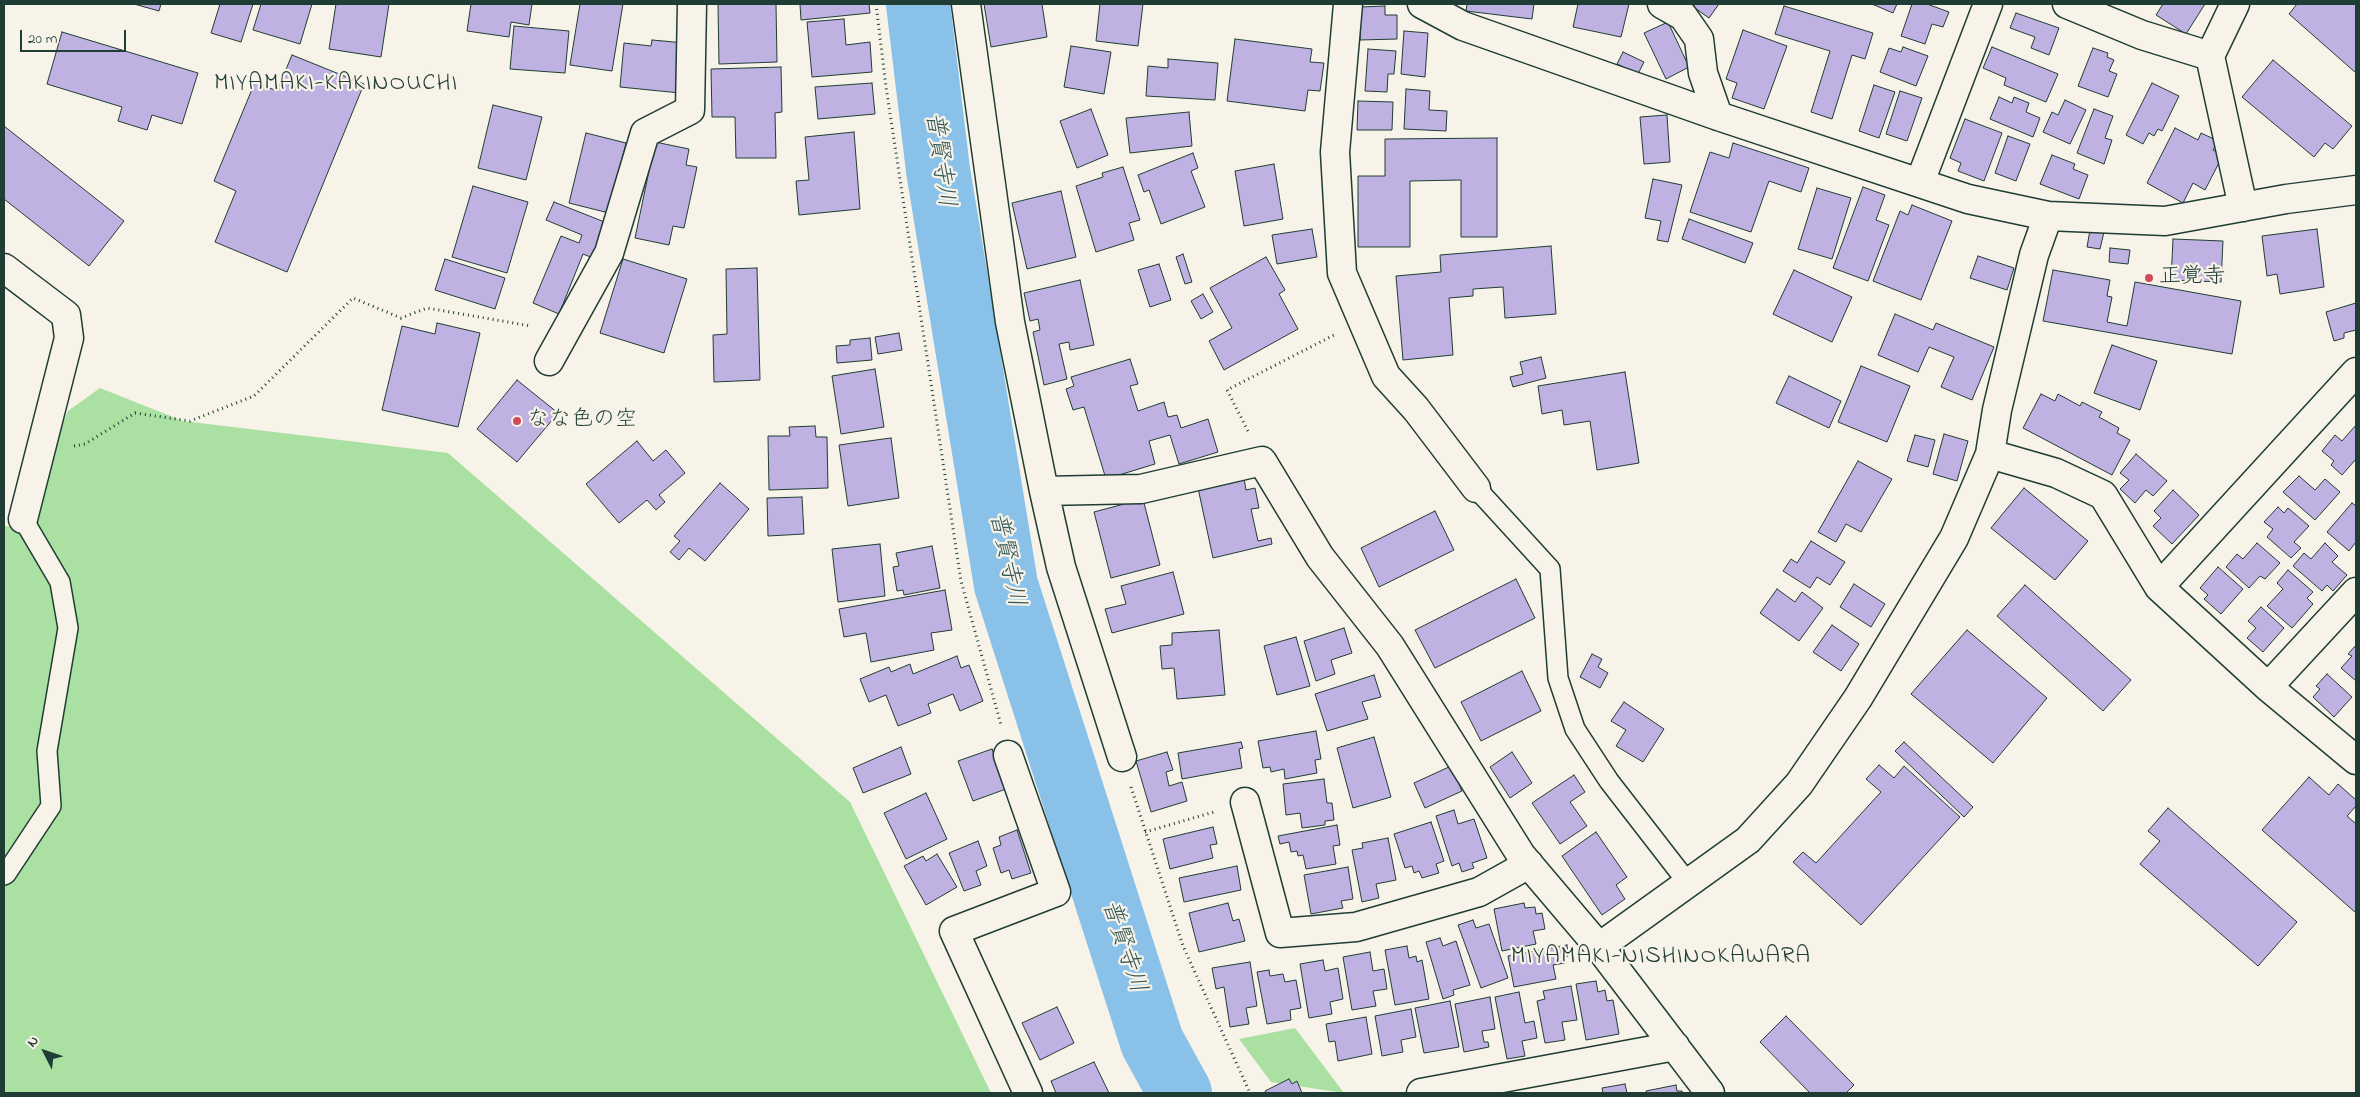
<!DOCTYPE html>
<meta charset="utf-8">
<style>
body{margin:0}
#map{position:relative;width:2360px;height:1097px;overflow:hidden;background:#f7f3e8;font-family:"Indie Flower",sans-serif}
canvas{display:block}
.frame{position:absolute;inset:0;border:5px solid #1f3d34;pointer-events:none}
.north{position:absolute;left:20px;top:1027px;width:50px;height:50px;-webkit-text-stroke:4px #f7f3e8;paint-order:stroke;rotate:311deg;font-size:14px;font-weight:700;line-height:20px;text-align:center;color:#1f3d34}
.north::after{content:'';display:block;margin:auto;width:18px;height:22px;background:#1f3d34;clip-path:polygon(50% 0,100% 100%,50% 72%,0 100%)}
.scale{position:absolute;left:20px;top:30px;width:106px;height:22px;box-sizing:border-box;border:2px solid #1f3d34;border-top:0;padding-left:6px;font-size:15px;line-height:18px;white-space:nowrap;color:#1f3d34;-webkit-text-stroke:4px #f7f3e8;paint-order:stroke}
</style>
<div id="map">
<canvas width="2360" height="1097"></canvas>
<div class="frame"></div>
<div class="north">N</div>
<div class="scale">20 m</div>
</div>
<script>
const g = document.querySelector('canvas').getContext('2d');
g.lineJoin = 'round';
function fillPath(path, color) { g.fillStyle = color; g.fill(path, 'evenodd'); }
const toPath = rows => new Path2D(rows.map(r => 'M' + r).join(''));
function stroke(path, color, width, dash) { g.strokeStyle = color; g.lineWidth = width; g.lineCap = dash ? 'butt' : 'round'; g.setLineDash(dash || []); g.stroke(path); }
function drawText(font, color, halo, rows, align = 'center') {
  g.font = font + ' "Indie Flower","Klee One",sans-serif'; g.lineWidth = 4.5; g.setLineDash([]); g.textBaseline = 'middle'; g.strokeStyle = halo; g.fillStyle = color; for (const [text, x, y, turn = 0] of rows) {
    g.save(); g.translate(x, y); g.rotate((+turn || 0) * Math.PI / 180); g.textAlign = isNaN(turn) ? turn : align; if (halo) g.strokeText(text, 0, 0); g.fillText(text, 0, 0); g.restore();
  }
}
fillPath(toPath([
 [100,388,183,421,448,453,850,802,991,1093,4,1093,4,526,17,527,68,411],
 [1295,1028,1344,1093,1271,1082,1239,1039]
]), '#abe0a3');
stroke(toPath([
 [918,4,938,170,1006,585,1152,1042,1180,1093]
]), '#8ac1e8', 64);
const building = toPath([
 [134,4,161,4,159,11,134,4],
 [220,4,253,4,241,42,211,33,220,4],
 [261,4,312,4,300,44,253,30,261,4],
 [336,4,389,4,381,57,329,49,336,4],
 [471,4,532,4,529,25,511,22,509,37,467,31,471,4],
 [580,4,623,4,612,71,570,65,580,4],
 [718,4,776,4,777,62,719,64,718,4],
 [800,4,869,4,870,13,801,20,800,4],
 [984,4,1042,4,1047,37,991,47,984,4],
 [1100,4,1143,4,1138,46,1096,41,1100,4],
 [1467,4,1534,4,1532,19,1466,11,1467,4],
 [1578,4,1629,4,1621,37,1573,27,1578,4],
 [1689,4,1719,4,1709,18,1689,4],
 [1872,4,1897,4,1893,13,1872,4],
 [1912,4,1927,4,1949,12,1943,27,1932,24,1925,44,1901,36,1912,4],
 [2163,4,2205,4,2186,34,2156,15,2163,4],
 [2297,4,2356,4,2356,73,2289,14,2297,4],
 [1385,6,1385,15,1397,15,1397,39,1360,40,1360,7,1385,6],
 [1784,6,1873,33,1865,59,1852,55,1832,119,1811,112,1830,51,1775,34,1784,6],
 [2016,13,2059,28,2049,55,2031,48,2035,37,2010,28,2016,13],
 [844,19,846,45,870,42,872,72,812,77,807,22,844,19],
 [1668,22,1689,67,1666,79,1644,33,1668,22],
 [514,26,569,31,565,73,510,69,514,26],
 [1743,30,1787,46,1764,109,1732,98,1737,83,1726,79,1743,30],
 [1404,31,1428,33,1425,77,1401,74,1404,31],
 [62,32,198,73,182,124,152,115,147,130,118,121,122,107,47,84,62,32],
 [1235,39,1312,49,1310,62,1324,63,1320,91,1308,90,1305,111,1227,101,1235,39],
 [652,40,685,43,680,93,620,87,624,43,651,46,652,40],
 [1071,46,1111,52,1104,94,1064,87,1071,46],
 [1903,47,1928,56,1916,86,1880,72,1889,48,1901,52,1903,47],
 [1992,47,2058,74,2046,102,2004,85,2006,78,1983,68,1992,47],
 [2093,48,2108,53,2107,57,2114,60,2109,71,2117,74,2108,97,2078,86,2093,48],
 [1368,49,1396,51,1394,74,1388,74,1387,92,1365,91,1368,49],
 [1623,52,1644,62,1638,74,1617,64,1623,52],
 [292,55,364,84,287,272,215,242,236,191,214,181,255,82,277,91,292,55],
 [1168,59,1218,63,1215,100,1146,96,1148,66,1168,68,1168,59],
 [2273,60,2352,126,2333,149,2325,143,2314,157,2242,97,2273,60],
 [781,67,782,112,775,113,776,158,736,158,735,117,712,117,711,69,781,67],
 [872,83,875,114,818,119,815,87,872,83],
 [2152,83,2179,96,2162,131,2158,129,2154,136,2149,133,2143,144,2126,135,2152,83],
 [1874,85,1895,92,1879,138,1859,131,1874,85],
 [1406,89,1430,91,1429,110,1447,111,1446,131,1404,129,1406,89],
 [1900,91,1922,98,1907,141,1886,134,1900,91],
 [1999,97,2012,103,2014,97,2029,103,2026,112,2040,118,2033,137,1990,119,1999,97],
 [2065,100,2086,110,2070,144,2043,132,2052,112,2058,115,2065,100],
 [1358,101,1393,102,1392,130,1357,130,1358,101],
 [493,105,542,117,526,180,478,168,493,105],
 [1091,109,1108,155,1077,168,1060,121,1091,109],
 [2094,109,2113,116,2105,138,2112,140,2104,164,2077,153,2094,109],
 [1189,112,1192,146,1130,153,1126,118,1189,112],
 [1667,115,1670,162,1644,164,1640,117,1667,115],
 [1965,119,2002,133,1984,181,1958,171,1961,163,1950,158,1965,119],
 [4,126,124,221,89,266,4,199,4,126],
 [2175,128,2198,140,2201,133,2218,141,2213,150,2223,155,2205,190,2193,183,2183,203,2147,183,2175,128],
 [854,132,860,209,799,215,796,181,809,180,805,137,854,132],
 [586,133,626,143,609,213,569,203,586,133],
 [2008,136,2030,144,2016,181,1995,173,2008,136],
 [1497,138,1497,237,1461,237,1461,180,1410,181,1410,247,1358,247,1358,176,1385,176,1385,139,1497,138],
 [655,142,689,149,686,165,697,167,684,228,673,226,669,245,635,238,655,142],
 [1733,143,1809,168,1801,192,1769,181,1751,232,1690,212,1710,152,1729,158,1733,143],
 [1193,153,1198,168,1191,171,1205,207,1161,224,1149,190,1144,192,1138,175,1193,153],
 [2052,155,2075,164,2073,169,2088,175,2079,199,2040,184,2052,155],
 [1274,164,1283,219,1244,226,1235,171,1274,164],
 [1123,167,1140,220,1129,223,1134,240,1096,252,1076,186,1103,177,1102,173,1123,167],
 [1653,179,1682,185,1668,242,1657,240,1661,221,1645,218,1653,179],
 [473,186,528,202,507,273,452,257,473,186],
 [1863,187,1885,195,1876,220,1889,225,1868,281,1833,268,1863,187],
 [1817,188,1851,198,1832,259,1798,249,1817,188],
 [1061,191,1076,257,1027,269,1012,203,1061,191],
 [554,202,607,223,593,258,583,254,559,314,533,303,561,236,579,243,582,235,546,220,554,202],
 [1912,205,1952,221,1921,300,1873,281,1900,211,1908,215,1912,205],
 [1689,219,1753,243,1745,263,1682,239,1689,219],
 [1312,229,1317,257,1277,264,1272,235,1312,229],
 [2317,229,2324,287,2280,294,2277,274,2267,276,2262,236,2317,229],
 [2090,230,2104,232,2100,249,2087,247,2090,230],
 [2173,239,2223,241,2221,282,2171,280,2173,239],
 [1551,246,1556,314,1505,318,1503,287,1473,289,1473,296,1449,298,1453,355,1403,360,1396,276,1441,272,1440,255,1551,246],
 [2110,248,2130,250,2128,264,2109,262,2110,248],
 [1183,254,1192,282,1185,284,1176,257,1183,254],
 [1978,256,2014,268,2007,290,1970,278,1978,256],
 [1266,257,1285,290,1279,294,1298,329,1224,370,1209,341,1232,328,1210,288,1266,257],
 [445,259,505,278,495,309,435,290,445,259],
 [623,259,687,279,664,353,600,333,623,259],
 [1159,264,1171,300,1150,307,1138,270,1159,264],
 [757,268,760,380,714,382,713,335,727,334,726,269,757,268],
 [1794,270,1852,297,1832,342,1773,314,1794,270],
 [2053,270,2110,280,2107,296,2112,297,2107,322,2127,326,2135,282,2241,301,2232,354,2043,321,2053,270],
 [1080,280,1094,345,1070,350,1069,342,1059,344,1067,379,1044,385,1033,332,1040,330,1038,319,1030,321,1024,293,1080,280],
 [1203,294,1213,312,1201,319,1191,301,1203,294],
 [2356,303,2356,330,2344,333,2344,338,2334,341,2326,312,2356,303],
 [1895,314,1933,330,1936,323,1994,347,1972,400,1941,387,1954,357,1929,347,1918,372,1878,355,1895,314],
 [437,323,480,333,458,427,382,410,402,326,435,334,437,323],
 [899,333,902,350,878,354,875,337,899,333],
 [870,338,872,360,837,363,836,346,850,345,850,340,870,338],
 [2112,345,2157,361,2140,410,2094,393,2112,345],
 [1541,357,1546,378,1513,387,1510,377,1523,374,1520,362,1541,357],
 [1130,359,1138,384,1130,386,1138,411,1164,402,1168,417,1177,415,1181,428,1208,419,1218,452,1179,464,1170,435,1149,441,1155,464,1106,479,1084,407,1073,410,1066,389,1074,386,1071,377,1130,359],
 [1861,366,1910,386,1887,442,1838,422,1861,366],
 [875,369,884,427,841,434,832,376,875,369],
 [1625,372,1639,463,1597,470,1590,421,1564,425,1562,410,1542,414,1538,386,1625,372],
 [1789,376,1841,401,1829,428,1776,403,1789,376],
 [517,380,558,413,517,462,477,429,517,380],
 [2041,394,2055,401,2058,394,2080,406,2082,402,2102,412,2099,417,2119,428,2117,433,2130,440,2112,475,2023,428,2041,394],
 [2356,425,2356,459,2342,475,2331,465,2334,461,2322,451,2335,435,2342,441,2356,425],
 [815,426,816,437,827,437,828,488,769,490,768,436,790,436,789,427,815,426],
 [1944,434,1968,441,1957,481,1933,474,1944,434],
 [1915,435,1935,440,1928,467,1907,461,1915,435],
 [891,438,899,498,848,506,839,445,891,438],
 [637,441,653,461,666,450,685,473,659,495,665,502,656,510,647,500,619,523,586,484,637,441],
 [2136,454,2167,481,2153,496,2146,490,2135,503,2120,489,2129,480,2120,473,2136,454],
 [1858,461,1892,479,1861,532,1846,524,1836,542,1818,532,1858,461],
 [2299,476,2315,490,2325,479,2340,492,2315,520,2283,492,2299,476],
 [1244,478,1246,490,1255,488,1259,508,1251,509,1258,541,1271,538,1272,544,1213,558,1198,488,1244,478],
 [720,483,749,509,705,561,689,548,679,560,670,552,680,541,674,536,720,483],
 [2024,488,2088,541,2055,580,1991,528,2024,488],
 [2173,490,2199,515,2172,544,2153,526,2161,518,2154,511,2173,490],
 [802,497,804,534,768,536,767,498,802,497],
 [1143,499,1160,565,1111,578,1094,512,1143,499],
 [2352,503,2356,506,2356,542,2349,551,2327,532,2352,503],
 [2278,507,2284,513,2288,508,2309,526,2294,542,2301,548,2291,558,2267,537,2273,529,2264,522,2278,507],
 [1435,511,1454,550,1379,587,1361,548,1435,511],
 [1811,541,1845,562,1830,585,1817,577,1810,588,1783,571,1791,559,1797,563,1811,541],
 [2257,543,2280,563,2265,579,2260,576,2249,588,2226,567,2237,554,2243,559,2257,543],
 [2325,543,2338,556,2332,562,2347,575,2333,591,2327,585,2322,591,2293,566,2304,553,2311,559,2325,543],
 [880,544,885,596,838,602,832,549,880,544],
 [932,546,940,588,904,595,903,590,897,591,893,567,899,566,896,553,932,546],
 [2218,567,2243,589,2221,614,2204,599,2208,595,2200,588,2218,567],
 [2288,570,2313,592,2307,598,2313,604,2292,628,2267,606,2283,589,2277,583,2288,570],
 [1173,572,1184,614,1112,633,1105,609,1126,604,1121,586,1173,572],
 [1516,579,1535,618,1435,668,1415,630,1516,579],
 [1854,584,1885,604,1871,627,1840,607,1854,584],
 [2025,585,2131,680,2103,711,1997,616,2025,585],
 [1777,589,1795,602,1802,592,1823,608,1799,641,1760,613,1777,589],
 [945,590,952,630,931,633,934,650,871,662,866,633,844,637,839,609,945,590],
 [2261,607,2284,628,2263,652,2247,638,2256,628,2248,621,2261,607],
 [1832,625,1859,644,1841,671,1813,652,1832,625],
 [1344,628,1352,653,1331,660,1335,674,1316,681,1304,641,1344,628],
 [1219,630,1225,695,1177,699,1174,668,1162,669,1160,646,1172,645,1172,633,1219,630],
 [1967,630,2047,698,1993,763,1911,694,1967,630],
 [1296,637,1310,686,1277,695,1264,646,1296,637],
 [2356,645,2356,681,2341,668,2352,656,2348,654,2356,645],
 [1592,654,1602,659,1598,667,1608,673,1600,688,1580,677,1592,654],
 [957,656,961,668,969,665,983,701,960,711,953,694,928,704,931,713,898,726,886,695,869,702,860,679,889,667,891,672,910,664,913,674,957,656],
 [1522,671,1541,711,1481,741,1461,702,1522,671],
 [2327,674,2352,697,2334,717,2313,697,2320,689,2316,686,2327,674],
 [1374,675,1381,697,1362,702,1368,719,1327,731,1315,694,1374,675],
 [1624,702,1664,729,1643,762,1616,746,1626,730,1611,721,1624,702],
 [1316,731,1321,759,1315,760,1317,773,1285,779,1284,769,1271,772,1270,767,1263,768,1258,741,1316,731],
 [1374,737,1391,797,1353,808,1337,748,1374,737],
 [1241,742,1243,748,1239,749,1242,768,1182,779,1178,753,1241,742],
 [1904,742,1973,807,1964,817,1895,751,1904,742],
 [901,747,911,774,863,793,853,768,901,747],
 [992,749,1006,789,973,801,958,761,992,749],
 [1167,752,1173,770,1166,772,1169,786,1182,782,1187,801,1151,812,1136,761,1167,752],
 [1512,752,1532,783,1510,798,1490,767,1512,752],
 [1879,765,1894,778,1904,766,1960,817,1861,925,1793,862,1803,852,1816,863,1881,792,1866,779,1879,765],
 [1451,766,1462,791,1425,808,1414,783,1451,766],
 [1574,775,1585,792,1570,802,1587,826,1560,844,1532,803,1574,775],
 [2309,777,2329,795,2338,784,2356,800,2356,806,2347,816,2356,824,2356,913,2262,830,2309,777],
 [1324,779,1327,803,1332,803,1334,820,1325,821,1325,825,1302,828,1300,813,1286,815,1283,784,1324,779],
 [926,793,947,839,906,859,884,813,926,793],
 [2168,808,2297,922,2258,966,2140,864,2160,841,2148,831,2168,808],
 [1454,810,1458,824,1474,819,1487,858,1472,863,1474,868,1462,872,1459,863,1452,866,1436,816,1454,810],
 [1431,822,1444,861,1436,864,1439,873,1422,878,1419,871,1414,873,1412,866,1405,868,1394,834,1431,822],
 [1337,825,1340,845,1333,846,1336,864,1306,869,1303,855,1298,856,1297,851,1291,852,1289,842,1280,844,1278,836,1337,825],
 [1213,827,1217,844,1210,845,1213,858,1170,869,1163,839,1213,827],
 [1017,830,1031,873,1012,879,1009,870,1001,873,993,848,1001,845,999,837,1017,830],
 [1596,832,1627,877,1616,885,1625,899,1602,915,1562,856,1596,832],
 [1388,838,1396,880,1376,884,1379,898,1362,902,1352,850,1363,848,1362,843,1388,838],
 [978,841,987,866,976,871,981,885,964,891,949,853,978,841],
 [937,854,957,887,926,905,904,866,923,856,926,861,937,854],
 [1237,866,1241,890,1184,902,1179,878,1237,866],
 [1348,867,1353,899,1341,901,1343,908,1311,914,1304,875,1348,867],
 [1228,903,1233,921,1239,919,1245,941,1199,952,1189,913,1228,903],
 [1524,903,1525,908,1535,907,1536,914,1542,913,1545,929,1533,931,1536,944,1502,951,1494,909,1524,903],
 [1473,920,1476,928,1489,924,1508,978,1481,988,1458,925,1473,920],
 [1440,938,1443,946,1456,941,1470,985,1453,990,1454,995,1443,999,1426,942,1440,938],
 [1567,945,1568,956,1563,958,1565,963,1553,965,1556,979,1514,987,1508,956,1567,945],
 [1407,946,1409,958,1416,956,1417,962,1422,960,1429,999,1395,1005,1385,950,1407,946],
 [1370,952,1373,971,1384,969,1387,989,1373,991,1376,1006,1352,1010,1343,957,1370,952],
 [1323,960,1325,971,1338,968,1343,999,1330,1002,1332,1014,1309,1018,1300,964,1323,960],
 [1250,962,1257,1006,1246,1008,1249,1024,1230,1027,1224,987,1216,989,1212,968,1250,962],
 [1269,970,1270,976,1283,974,1285,982,1296,980,1301,1008,1290,1010,1291,1020,1267,1024,1257,972,1269,970],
 [1596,981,1598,992,1605,990,1607,1001,1613,1000,1619,1034,1586,1040,1576,984,1596,981],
 [1571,986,1577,1020,1562,1022,1565,1040,1545,1043,1537,1001,1545,999,1543,991,1571,986],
 [1519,992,1525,1023,1534,1021,1537,1038,1522,1041,1525,1056,1507,1059,1495,997,1519,992],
 [1490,997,1495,1029,1482,1031,1484,1042,1488,1042,1489,1047,1464,1052,1455,1004,1490,997],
 [1450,1001,1459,1047,1424,1053,1415,1008,1450,1001],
 [1057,1007,1074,1043,1040,1060,1022,1023,1057,1007],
 [1411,1009,1416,1037,1401,1040,1403,1052,1382,1056,1375,1016,1411,1009],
 [1786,1016,1854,1085,1846,1093,1810,1093,1760,1042,1786,1016],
 [1366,1017,1372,1054,1338,1061,1335,1041,1329,1042,1326,1024,1366,1017],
 [1094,1062,1109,1093,1056,1093,1051,1081,1094,1062],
 [1289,1079,1292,1084,1297,1081,1302,1093,1266,1093,1265,1091,1289,1079],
 [1625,1084,1627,1093,1603,1093,1602,1088,1625,1084],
 [1676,1085,1677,1091,1682,1091,1683,1093,1646,1093,1646,1091,1676,1085]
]);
fillPath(building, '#bfb1e2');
stroke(building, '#1f3d34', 1);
const lane = toPath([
 [1476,488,1550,569,1558,678,1575,729,1609,781,1688,883],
 [4,875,6,874,51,806,47,751,68,628,60,582,23,519]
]);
const street = toPath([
 [966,4,1010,322,1044,491,1141,489,1262,461,1320,557,1390,646,1521,855,1599,947],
 [1348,4,1335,152,1342,273,1386,376,1416,409,1476,488],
 [1422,4,1463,26,1718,116,1968,199,2048,216,2165,221,2286,199,2356,190],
 [1662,4,1683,16,1699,39,1703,73,1718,116],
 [2067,4,2142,35,2210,56],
 [2235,4,2210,56,2243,207],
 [1920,182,1988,4],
 [4,268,66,315,69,338,23,519],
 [549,361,609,253,645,133,690,110,692,4],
 [1990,454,2056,473,2103,495,2159,587,2268,687,2356,760],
 [1044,491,1061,567,1122,757],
 [2159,587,2356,372],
 [2268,687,2356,592],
 [1008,755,1056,892,954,931,1028,1093],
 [1245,802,1280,933,1356,927,1479,892,1529,864],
 [1421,1093,1675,1046],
 [1710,1093,1599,947,1748,840,1799,784,1858,698,1954,538,1990,454,1997,410,2034,255,2048,216]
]);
stroke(lane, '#1f3d34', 22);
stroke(street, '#1f3d34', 31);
stroke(toPath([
 [876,4,886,87,961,581,1001,725],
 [1248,431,1227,390,1334,335],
 [74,446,85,444,135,413,190,421,254,396,353,298,401,318,427,308,531,326],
 [1131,787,1183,946,1250,1093],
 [1145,832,1214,812]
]), '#1f3d34', 3, [1, 4]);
stroke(lane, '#f7f3e8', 19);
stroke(street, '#f7f3e8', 28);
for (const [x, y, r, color] of [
 [2149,278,5,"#d1495b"],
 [517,421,5,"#d1495b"]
]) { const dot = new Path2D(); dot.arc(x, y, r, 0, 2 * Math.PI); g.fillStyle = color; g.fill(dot); stroke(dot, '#f7f3e8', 2); }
drawText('22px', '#1f3d34', '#f7f3e8', [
 ["正覚寺",2159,278],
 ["なな色の空",527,421]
], 'left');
g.letterSpacing = '1px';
drawText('24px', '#1f3d34', '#f7f3e8', [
 ["MIYAMAKI-KAKINOUCHI",336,85],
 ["MIYAMAKI-NISHINOKAWARA",1661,958]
]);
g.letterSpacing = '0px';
drawText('italic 24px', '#345758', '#f7f3e8', [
 ["普賢寺川",938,160,82],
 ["普賢寺川",1005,560,78],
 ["普賢寺川",1122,947,72]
]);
</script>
